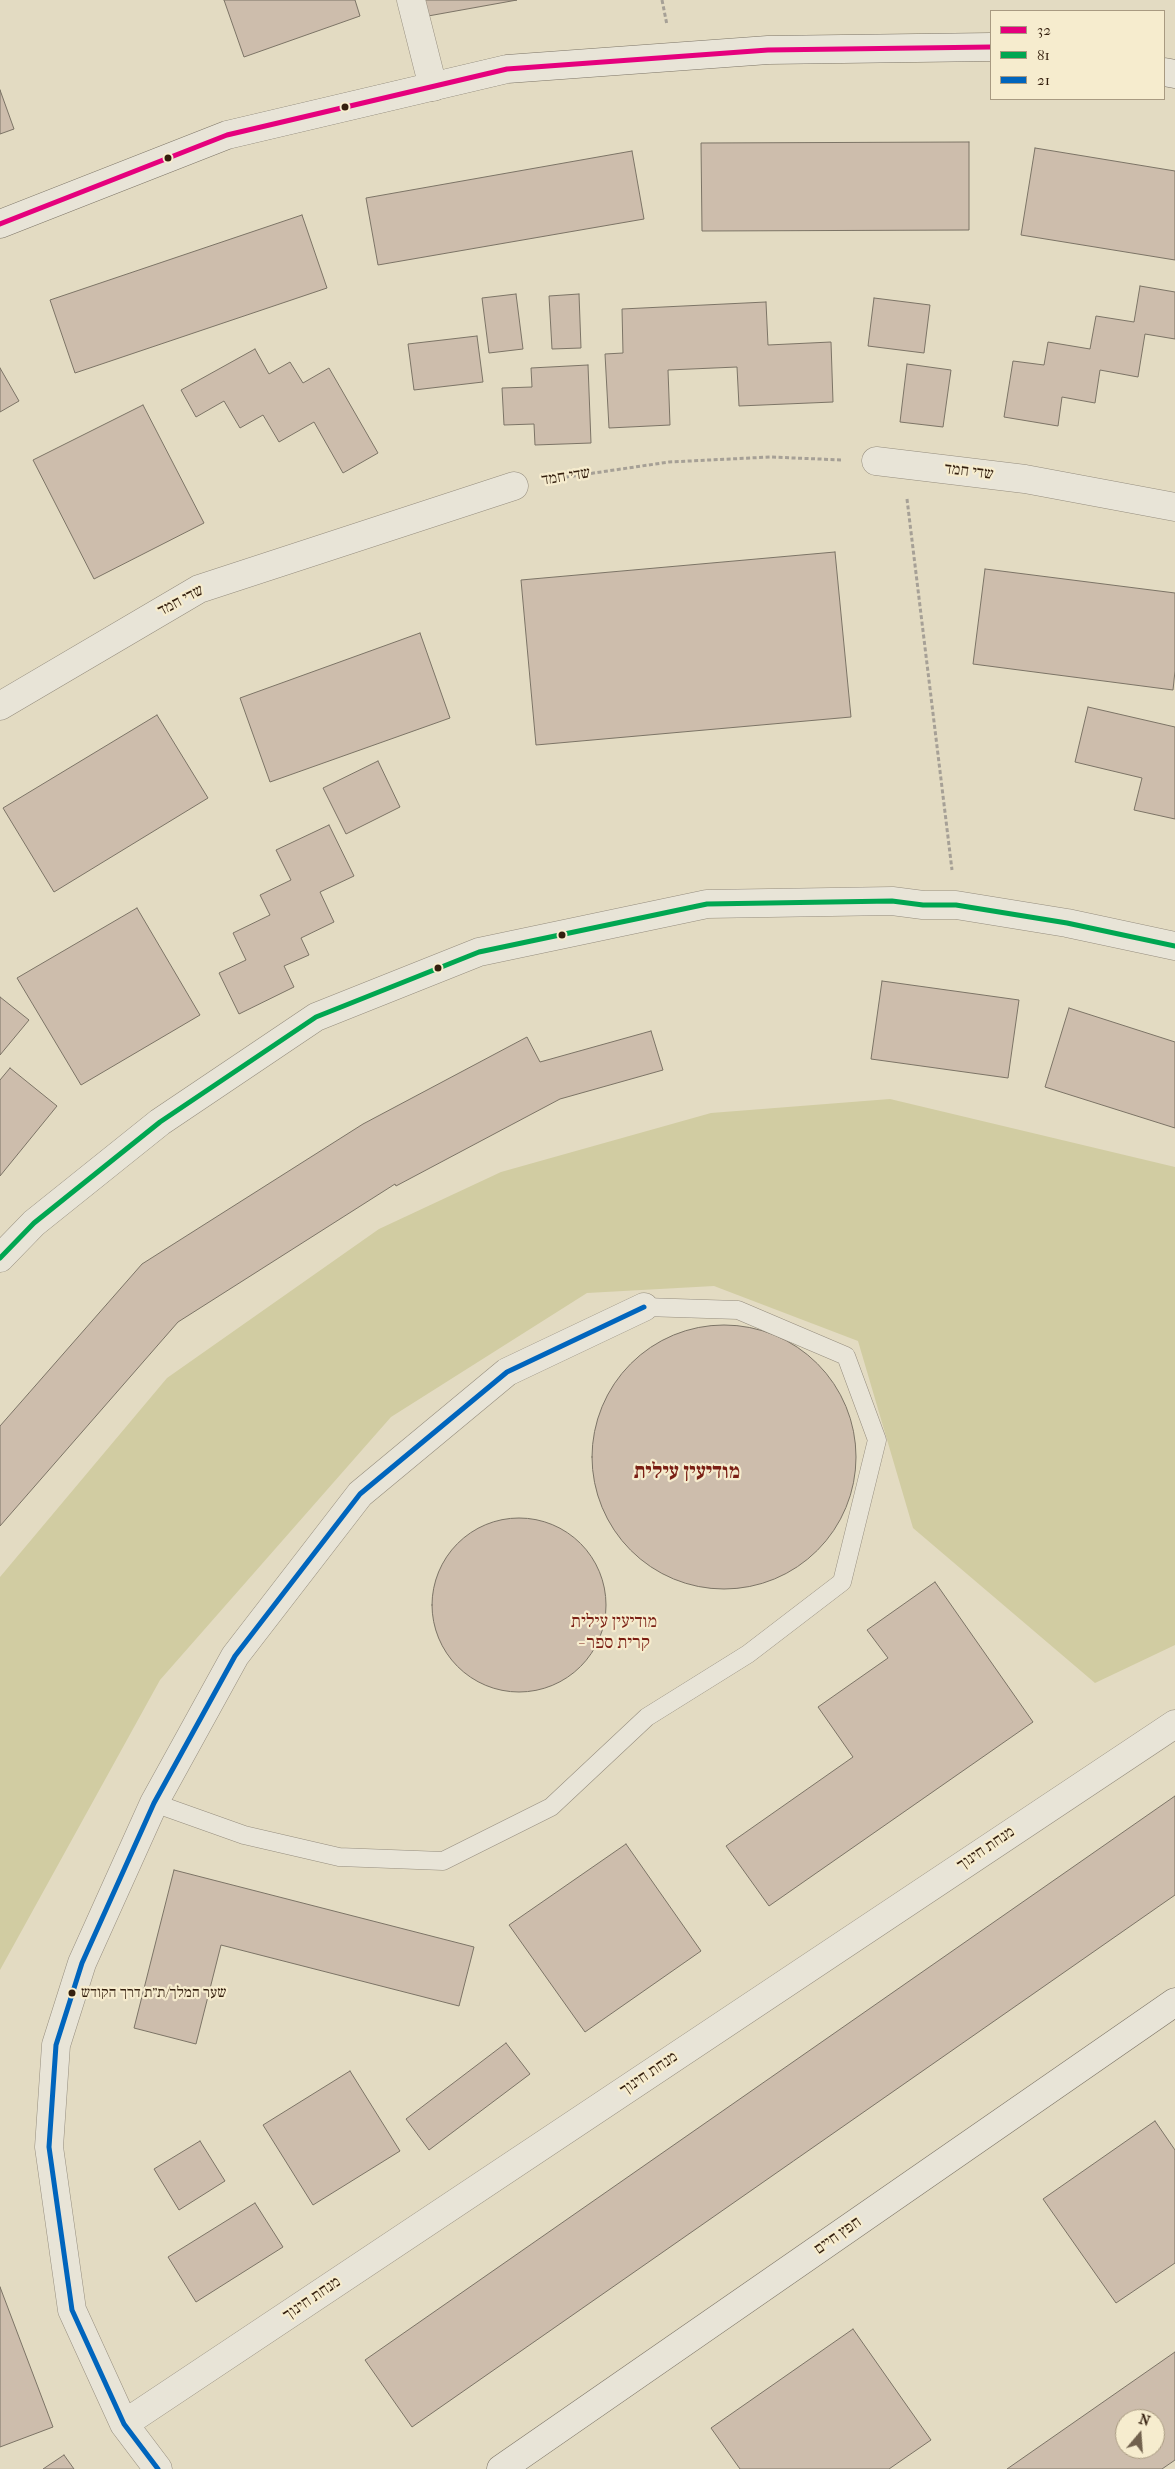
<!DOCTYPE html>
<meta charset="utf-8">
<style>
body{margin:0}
#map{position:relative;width:1175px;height:2469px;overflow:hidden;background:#e3dbc2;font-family:"IM FELL French Canon",serif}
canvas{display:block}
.legend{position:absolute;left:990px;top:10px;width:175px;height:90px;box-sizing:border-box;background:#f6ecce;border:1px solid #a89a81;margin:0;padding:6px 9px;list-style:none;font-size:15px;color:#341f0e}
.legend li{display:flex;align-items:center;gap:10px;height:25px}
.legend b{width:25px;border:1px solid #a89a81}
.north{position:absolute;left:1115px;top:2409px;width:50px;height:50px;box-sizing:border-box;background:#f6ecce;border:1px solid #a89a81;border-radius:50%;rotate:18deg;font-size:14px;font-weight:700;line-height:20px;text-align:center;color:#341f0e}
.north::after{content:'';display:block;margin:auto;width:18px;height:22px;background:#71614d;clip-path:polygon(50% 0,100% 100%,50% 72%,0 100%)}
</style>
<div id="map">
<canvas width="1175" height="2469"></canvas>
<ul class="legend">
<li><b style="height:6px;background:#e5007d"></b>32</li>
<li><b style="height:6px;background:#00a651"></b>81</li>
<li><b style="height:6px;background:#0065bd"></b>21</li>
</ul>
<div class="north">N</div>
</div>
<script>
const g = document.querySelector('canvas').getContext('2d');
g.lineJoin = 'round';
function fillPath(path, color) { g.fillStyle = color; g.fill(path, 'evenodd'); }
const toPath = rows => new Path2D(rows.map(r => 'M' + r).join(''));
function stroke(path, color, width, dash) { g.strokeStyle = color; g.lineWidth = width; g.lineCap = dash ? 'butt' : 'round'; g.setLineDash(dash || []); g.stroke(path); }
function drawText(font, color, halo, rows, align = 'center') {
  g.font = font + ' "IM FELL French Canon","Frank Ruhl Libre",serif'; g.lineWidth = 4.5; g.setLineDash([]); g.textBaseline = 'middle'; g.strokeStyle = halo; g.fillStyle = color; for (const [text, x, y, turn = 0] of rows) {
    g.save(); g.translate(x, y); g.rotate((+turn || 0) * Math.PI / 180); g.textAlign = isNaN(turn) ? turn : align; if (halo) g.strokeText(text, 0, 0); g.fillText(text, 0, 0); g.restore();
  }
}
fillPath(toPath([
 [890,1099,1175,1167,1175,1645,1095,1683,913,1528,858,1341,714,1286,587,1293,391,1417,160,1680,0,1970,0,1577,167,1378,379,1229,501,1172,711,1113]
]), '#d1cca2');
const building = toPath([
 [224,0,355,0,360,16,244,57,224,0],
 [414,0,517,0,417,18,414,0],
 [0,90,14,129,0,134,0,90],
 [969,142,969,230,702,231,701,143,969,142],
 [1035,148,1175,171,1175,260,1021,235,1035,148],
 [632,151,644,219,378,265,366,198,632,151],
 [302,215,327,288,75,373,50,300,302,215],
 [1140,286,1175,292,1175,339,1145,334,1138,377,1100,370,1095,403,1062,397,1058,426,1004,417,1013,361,1044,365,1048,342,1090,349,1096,316,1134,322,1140,286],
 [516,294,523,349,489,353,482,298,516,294],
 [579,294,581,348,552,349,549,296,579,294],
 [874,298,930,305,924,353,868,346,874,298],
 [766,302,768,345,831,342,833,402,739,406,737,367,668,370,670,425,609,428,605,354,623,353,622,309,766,302],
 [477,336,483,382,414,390,408,344,477,336],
 [255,349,269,374,290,362,303,383,329,368,378,453,343,473,314,422,279,442,263,415,240,428,224,401,196,417,181,390,255,349],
 [907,364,951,370,943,427,900,422,907,364],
 [588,365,591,443,535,445,534,424,504,425,502,388,532,387,531,368,588,365],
 [0,368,19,401,0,412,0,368],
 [143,405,204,523,94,579,33,460,143,405],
 [835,552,851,717,536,745,521,580,835,552],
 [985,569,1175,593,1175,671,1173,690,973,664,985,569],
 [420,633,450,718,270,782,240,698,420,633],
 [1088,707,1175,727,1175,819,1134,810,1142,778,1075,762,1088,707],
 [157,715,208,798,54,892,3,808,157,715],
 [378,761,400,807,346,834,323,788,378,761],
 [329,825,354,876,320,892,334,922,301,938,309,955,284,966,294,987,239,1014,219,973,246,960,233,933,270,915,260,895,291,880,276,850,329,825],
 [137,908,200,1015,81,1085,17,978,137,908],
 [882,981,1019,1000,1008,1078,871,1059,882,981],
 [0,997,29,1020,0,1055,0,997],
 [1069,1008,1175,1042,1175,1128,1045,1087,1069,1008],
 [651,1031,663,1070,560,1099,396,1186,395,1184,178,1322,0,1526,0,1426,142,1264,363,1124,527,1037,540,1062,651,1031],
 [10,1068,57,1106,0,1176,0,1080,10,1068],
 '592 1457a132 132 0 1 1 264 0a132 132 0 1 1-264 0Z',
 '432 1605a87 87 0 1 1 174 0a87 87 0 1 1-174 0Z',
 [935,1582,1033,1722,769,1906,726,1846,853,1757,818,1707,888,1658,867,1630,935,1582],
 [1175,1796,1175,1895,412,2427,365,2360,1175,1796],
 [626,1844,701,1951,585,2032,509,1925,626,1844],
 [174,1870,474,1947,459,2006,221,1945,196,2044,134,2028,174,1870],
 [506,2043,530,2074,429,2150,406,2119,506,2043],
 [350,2071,400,2151,313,2205,263,2125,350,2071],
 [1155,2121,1175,2150,1175,2263,1116,2303,1043,2199,1155,2121],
 [200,2141,225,2181,179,2210,154,2169,200,2141],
 [255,2203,283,2247,196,2302,168,2257,255,2203],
 [0,2287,53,2427,0,2447,0,2287],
 [853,2329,931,2440,889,2469,740,2469,711,2428,853,2329],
 [1175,2352,1175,2460,1162,2469,1007,2469,1175,2352],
 [1125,2419,1155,2419,1155,2449,1125,2449,1125,2419],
 [64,2455,74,2469,43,2469,64,2455]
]);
fillPath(building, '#cdbdac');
stroke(building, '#7c7466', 1);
const lane = toPath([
 [154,1803,244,1835,339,1857,443,1861,551,1807,647,1717,748,1654,842,1582,877,1440,846,1356,738,1310,644,1307]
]);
const street = toPath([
 [411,0,433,87],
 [876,461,1025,479,1175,507],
 [0,706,199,589,514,486],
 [0,1258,34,1223,160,1122,316,1017,479,952,707,904,892,901,923,905,956,905,1067,923,1175,946],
 [124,2424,1175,1724],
 [158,2469,124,2424,72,2310,49,2147,56,2045,82,1963,154,1803,235,1656,360,1494,507,1372,644,1307]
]);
const secondary = toPath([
 [1164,72,1175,74],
 [0,224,227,135,507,69,768,50,991,47],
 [501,2469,1175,2002]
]);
stroke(lane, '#958d7e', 19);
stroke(street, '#958d7e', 29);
stroke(secondary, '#7c7466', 29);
stroke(toPath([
 [662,0,667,25],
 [546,480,669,462,770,457,843,460],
 [907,499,952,870]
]), '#a6a096', 3, [4, 2.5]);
stroke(lane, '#e8e4d7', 18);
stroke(street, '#e8e4d7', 28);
stroke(secondary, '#e8e4d7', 28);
stroke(toPath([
 [0,224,227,135,507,69,768,50,991,47]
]), '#e5007d', 5);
stroke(toPath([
 [0,1258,34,1223,160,1122,316,1017,479,952,707,904,892,901,923,905,956,905,1067,923,1175,946]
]), '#00a651', 5);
stroke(toPath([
 [158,2469,124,2424,72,2310,49,2147,56,2045,82,1963,154,1803,235,1656,360,1494,507,1372,644,1307]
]), '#0065bd', 5);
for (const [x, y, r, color] of [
 [345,107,4.5,"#341f0e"],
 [168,158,4.5,"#341f0e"],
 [562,935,4.5,"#341f0e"],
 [438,968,4.5,"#341f0e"],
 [72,1993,4.5,"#341f0e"]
]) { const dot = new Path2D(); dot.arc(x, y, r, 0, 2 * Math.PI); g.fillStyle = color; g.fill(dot); stroke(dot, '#f6ecce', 2); }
drawText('15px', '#341f0e', '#f6ecce', [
 ["שער המלך/ת״ת דרך הקודש",81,1993]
], 'left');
drawText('16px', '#341f0e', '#f6ecce', [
 ["שדי חמד",969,472,7],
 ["שדי חמד",566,477,-9],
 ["שדי חמד",181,601,-28],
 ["מנחת חינוך",986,1849,-34],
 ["מנחת חינוך",649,2074,-34],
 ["חפץ חיים",838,2236,-35],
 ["מנחת חינוך",312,2299,-34]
]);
drawText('18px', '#7a1f14', '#f6ecce', [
 ["מודיעין עילית",614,1623],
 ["- קרית ספר",614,1644]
]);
drawText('bold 21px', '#7a1f14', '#f6ecce', [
 ["מודיעין עילית",687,1473]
]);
</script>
